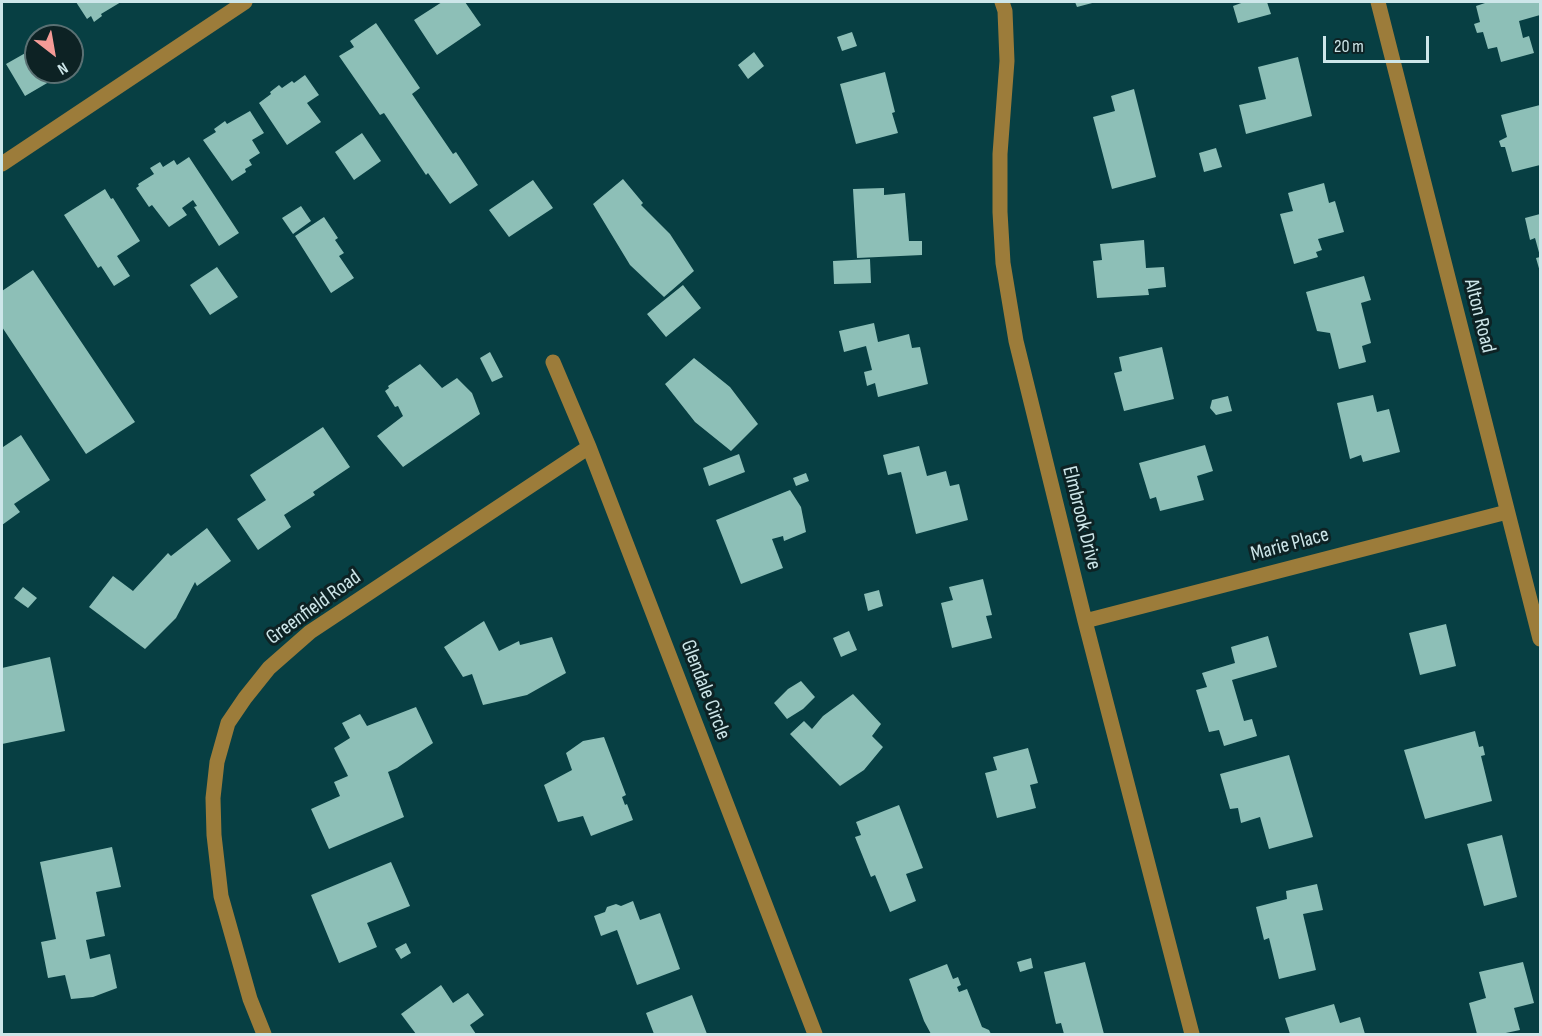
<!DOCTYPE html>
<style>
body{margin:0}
#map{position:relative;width:1542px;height:1036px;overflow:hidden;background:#073f43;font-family:"Sofia Sans Condensed",sans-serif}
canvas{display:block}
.frame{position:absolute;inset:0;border:3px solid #cde6e9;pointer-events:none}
.north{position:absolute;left:24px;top:24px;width:60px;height:60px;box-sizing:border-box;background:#0d2224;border:2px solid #5a7073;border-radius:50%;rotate:149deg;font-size:16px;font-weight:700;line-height:24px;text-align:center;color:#cde6e9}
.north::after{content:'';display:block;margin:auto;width:21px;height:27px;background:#f59b97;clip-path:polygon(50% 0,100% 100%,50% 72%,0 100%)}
.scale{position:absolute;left:1323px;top:36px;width:106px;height:27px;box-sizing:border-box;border:3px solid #cde6e9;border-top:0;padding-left:8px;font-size:18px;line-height:21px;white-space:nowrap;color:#cde6e9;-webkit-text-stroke:4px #0d2224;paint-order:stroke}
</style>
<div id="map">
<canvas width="1542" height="1036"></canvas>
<div class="frame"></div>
<div class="north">N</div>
<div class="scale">20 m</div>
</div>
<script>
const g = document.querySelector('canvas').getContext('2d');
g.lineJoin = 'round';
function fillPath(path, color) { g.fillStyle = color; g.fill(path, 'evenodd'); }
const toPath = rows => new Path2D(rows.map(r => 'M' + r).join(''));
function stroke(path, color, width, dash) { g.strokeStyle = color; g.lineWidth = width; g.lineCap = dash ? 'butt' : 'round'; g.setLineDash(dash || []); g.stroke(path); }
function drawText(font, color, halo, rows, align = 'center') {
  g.font = font + ' "Sofia Sans Condensed",sans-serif'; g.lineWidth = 6; g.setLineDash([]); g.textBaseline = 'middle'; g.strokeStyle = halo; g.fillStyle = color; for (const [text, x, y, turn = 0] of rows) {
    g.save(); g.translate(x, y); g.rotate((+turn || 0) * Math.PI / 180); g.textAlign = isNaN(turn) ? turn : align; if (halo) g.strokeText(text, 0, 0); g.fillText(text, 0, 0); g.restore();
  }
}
fillPath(toPath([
 [76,2,121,2,101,14,102,16,94,22,91,16,87,19],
 [442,2,465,2,481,25,437,55,414,20],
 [1075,2,1096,2,1077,7],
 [1244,2,1267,2,1271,14,1238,23,1233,6],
 [1485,2,1540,2,1540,15,1519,21,1523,38,1529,36,1534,53,1501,62,1497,47,1488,49,1483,32,1477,33,1474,24,1480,22,1476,6,1485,3],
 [376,23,420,88,412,94,453,154,456,152,478,185,450,204,428,173,426,175,384,113,380,115,339,56,354,47,350,41],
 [852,32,857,46,842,51,837,37],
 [36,47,36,72,66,72,25,96,6,64],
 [754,52,764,66,748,79,738,65],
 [1298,57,1312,116,1246,134,1239,105,1266,99,1258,67],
 [885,72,895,112,892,113,898,133,856,144,840,84],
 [305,75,319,95,307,103,321,122,287,145,259,103,271,94,270,92,279,85,282,88,292,81,294,83],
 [1134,89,1156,177,1112,189,1093,117,1115,111,1111,96],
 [1540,105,1540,165,1512,172,1505,147,1501,147,1499,141,1507,137,1501,115],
 [250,111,264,133,252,140,260,153,249,160,252,165,245,169,246,172,232,181,203,140,216,132,214,129,225,121,227,124],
 [362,133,381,161,354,180,335,152],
 [1216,148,1222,167,1204,172,1199,153],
 [189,157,239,233,219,246,194,207,197,206,193,200,182,208,187,215,169,227,152,205,149,207,136,188,139,186,138,184,154,174,150,168,160,162,163,167,174,160,177,165],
 [623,179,643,203,641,205,670,234,694,271,664,297,630,265,593,204],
 [533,180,553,208,509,237,489,210],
 [1324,183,1329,203,1335,201,1344,232,1318,239,1322,250,1316,252,1318,257,1294,264,1280,214,1293,211,1288,193],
 [884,188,884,195,905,193,909,241,922,241,922,255,857,258,853,189],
 [105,189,111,199,113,198,140,241,117,256,130,276,114,286,101,266,98,268,64,215],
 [301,206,311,221,293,234,282,218],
 [1540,214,1540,256,1535,238,1530,240,1525,218],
 [324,217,338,238,335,240,344,253,339,256,354,278,331,293,295,236],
 [1144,240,1146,268,1164,267,1166,287,1148,289,1149,295,1097,298,1093,261,1102,260,1100,244],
 [1540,257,1540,272,1536,258],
 [870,259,871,283,834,284,833,261],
 [217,267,238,297,210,315,190,285],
 [33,270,135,422,86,454,2,327,2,291],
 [1364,276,1371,300,1361,303,1371,343,1362,346,1366,362,1339,369,1330,333,1317,331,1306,292],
 [683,285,701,308,666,337,647,314],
 [874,323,878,342,909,334,912,348,920,347,928,384,878,397,875,383,867,386,864,372,872,370,866,346,844,352,839,331],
 [1162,347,1174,399,1124,411,1114,373,1122,371,1119,357],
 [490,352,503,377,492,382,480,358],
 [694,358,730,387,758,424,731,451,695,422,665,384],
 [420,364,442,388,457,378,472,393,480,414,403,467,377,436,403,416,398,406,395,407,385,391,389,388,388,386],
 [1373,395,1377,412,1389,409,1400,452,1363,462,1361,455,1350,459,1337,403],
 [1228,396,1232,411,1216,415,1210,408,1212,400],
 [323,427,350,467,313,492,315,495,284,515,291,527,258,550,237,519,266,500,250,475],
 [21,435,50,480,14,504,20,512,2,525,2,444,3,447],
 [1205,445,1213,471,1197,476,1204,500,1160,511,1156,497,1150,499,1139,463],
 [919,446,927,476,946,471,950,486,959,484,968,520,916,534,901,472,888,475,883,455],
 [739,454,745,472,709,486,703,468],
 [806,473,809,481,796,486,793,478],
 [790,490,801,507,806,532,784,541,783,536,772,539,783,568,741,584,716,520],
 [207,528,231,561,197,586,195,582,176,618,145,649,89,607,113,576,133,591,168,553,171,556],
 [983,579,992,615,986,616,992,638,952,648,941,603,953,600,949,587],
 [23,587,37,598,28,608,14,598],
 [879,590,883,606,868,611,864,594],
 [484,621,499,651,519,641,520,645,552,637,566,673,527,695,483,705,472,674,463,677,444,647],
 [1446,624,1456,666,1420,675,1409,633],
 [849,631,857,650,841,657,833,638],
 [1268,636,1277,667,1232,680,1244,721,1252,719,1257,736,1224,746,1219,730,1209,732,1196,690,1207,687,1202,673,1235,663,1231,647],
 [50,657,65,731,2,744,2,668],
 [801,681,815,697,803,709,787,719,774,703,788,689],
 [853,694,881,724,872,736,883,747,864,770,840,786,790,734,804,721,812,729,823,716],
 [416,707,433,743,397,768,388,772,404,817,329,849,311,809,340,796,334,782,348,776,334,748,350,738,342,723,360,714,367,726],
 [1475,731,1479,747,1483,746,1485,755,1481,756,1492,801,1425,819,1404,750],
 [604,737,626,795,622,797,625,805,627,804,633,820,591,836,583,816,558,822,544,785,572,770,566,753,583,741],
 [1028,748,1038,783,1030,785,1036,808,997,818,985,773,997,770,993,757],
 [1289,755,1313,837,1269,849,1260,817,1241,823,1238,808,1230,809,1220,774],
 [899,805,923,868,906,874,916,901,890,912,875,875,871,877,855,837,861,835,856,822],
 [1502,835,1517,897,1484,906,1467,844],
 [112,847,121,887,96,892,105,936,86,940,90,959,110,954,117,988,93,997,71,999,65,975,48,978,41,942,56,939,40,862],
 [391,862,410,906,367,923,377,947,339,963,311,895],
 [1317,884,1323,910,1303,914,1316,970,1279,979,1269,938,1264,940,1256,907,1287,899,1286,891],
 [633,901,640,920,660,913,680,969,637,985,617,930,601,936,594,916,605,912,607,907,616,904,621,906],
 [406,943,411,953,401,959,395,949],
 [1031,958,1033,968,1020,972,1017,962],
 [1085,962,1104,1034,1064,1034,1061,1023,1056,1024,1044,972],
 [1523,962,1534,1003,1514,1008,1520,1030,1501,1034,1477,1034,1469,1003,1486,998,1479,972],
 [947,964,953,979,958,977,961,985,957,987,959,992,967,989,982,1027,989,1030,991,1034,931,1034,924,1021,909,979],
 [441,985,453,1003,468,993,484,1015,470,1025,476,1034,416,1034,401,1014],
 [692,995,707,1034,654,1034,646,1013],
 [1334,1004,1340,1023,1360,1017,1365,1034,1290,1034,1285,1018]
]), '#8dbfb7');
stroke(toPath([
 [1002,2,1005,11,1007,61,1000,154,1000,212,1003,263,1016,341,1085,621,1192,1034],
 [1378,2,1540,639],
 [2,164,245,2],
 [553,362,589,447,815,1034],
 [1085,621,1507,512],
 [264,1034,250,999,221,896,214,835,213,798,217,762,228,723,245,698,269,668,310,632,589,447]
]), '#9c7c3a', 15);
drawText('21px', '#cde6e9', '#0d2224', [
 ["Alton Road",1479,316,76],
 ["Elmbrook Drive",1081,518,76],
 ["Marie Place",1290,545,-15],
 ["Greenfield Road",314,608,-36],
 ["Glendale Circle",705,690,69]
]);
</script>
